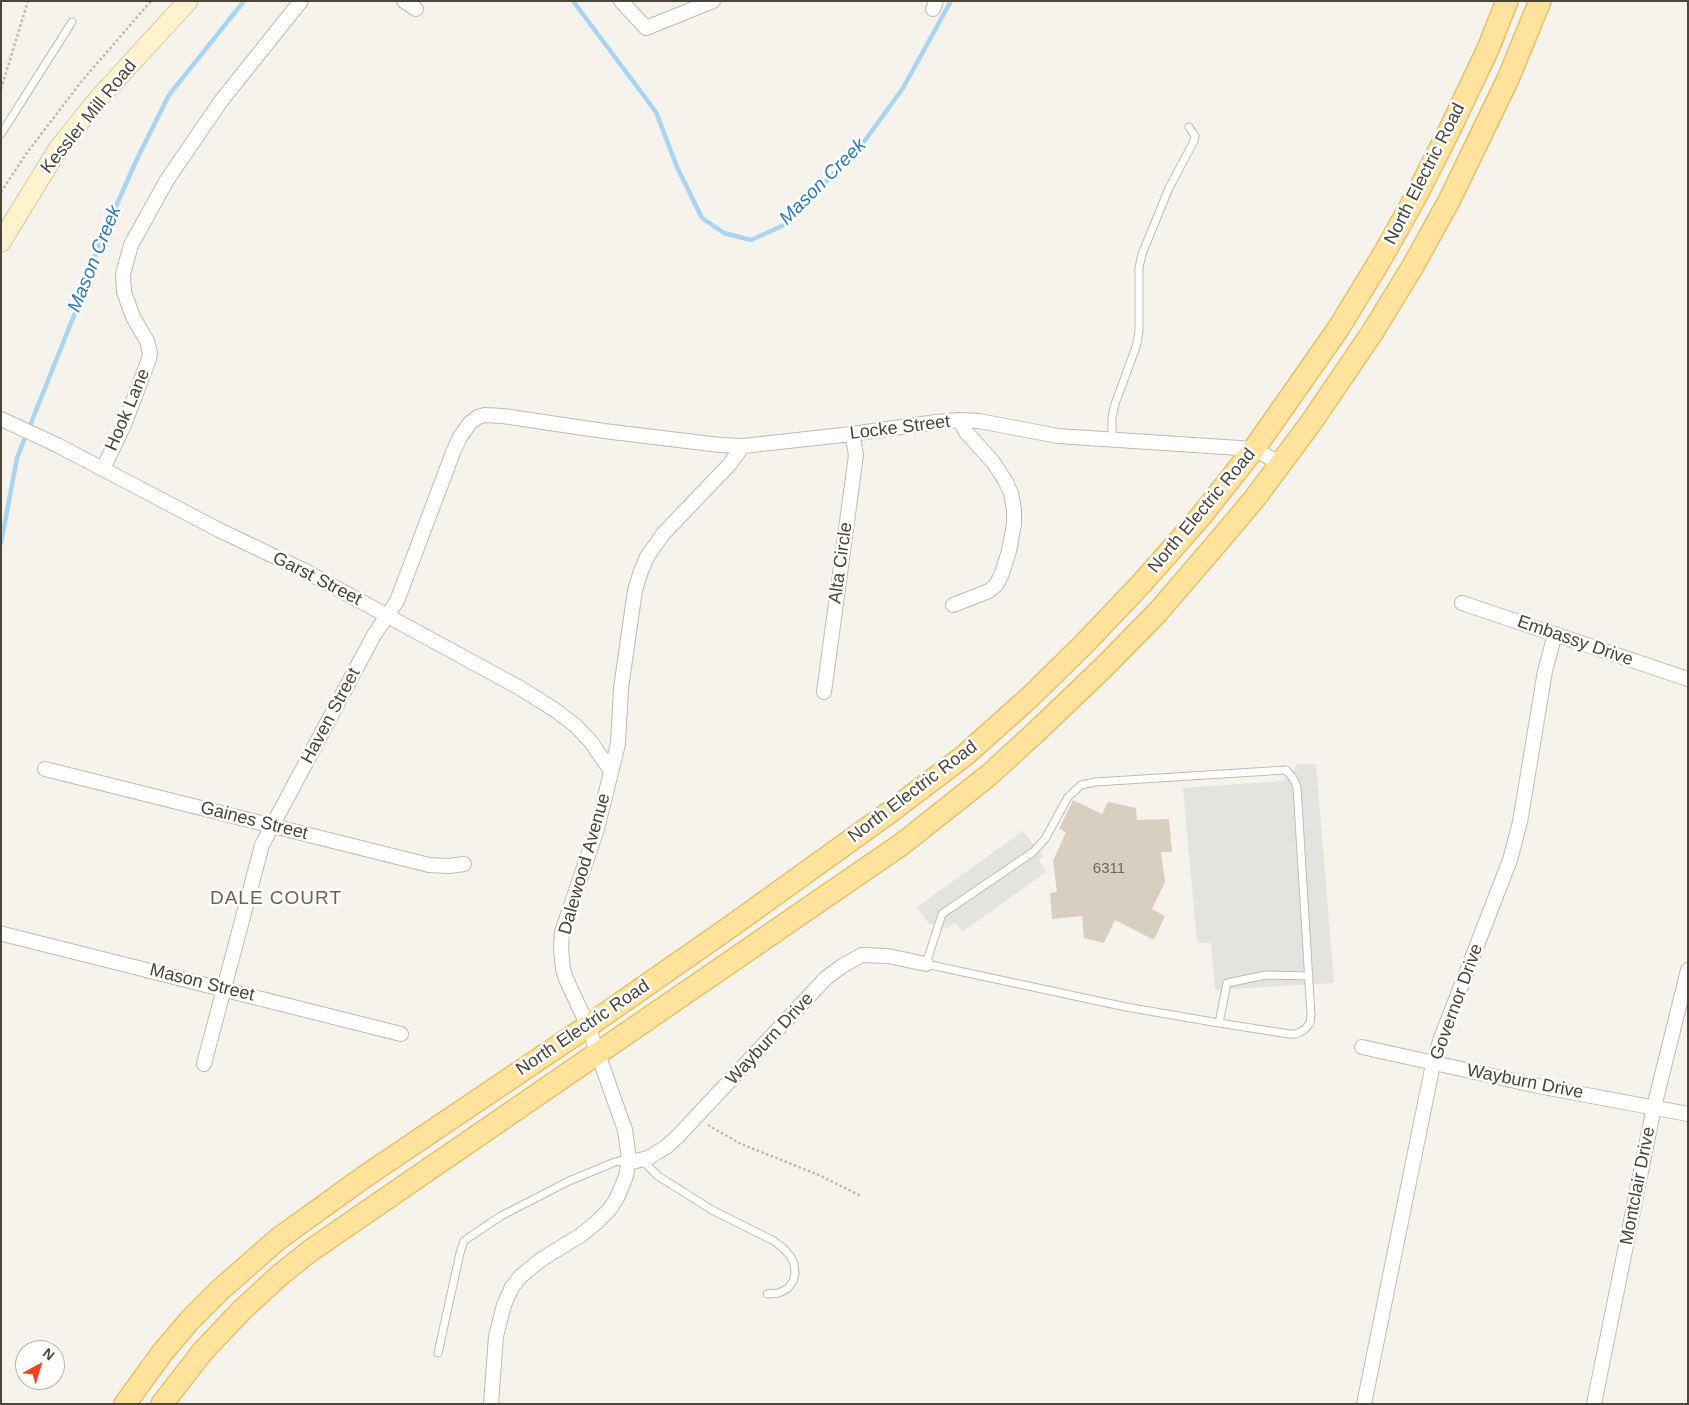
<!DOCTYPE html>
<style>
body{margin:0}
#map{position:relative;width:1689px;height:1405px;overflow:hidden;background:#f6f3ec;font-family:Helvetica,sans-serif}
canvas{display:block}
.frame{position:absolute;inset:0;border:2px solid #4b4439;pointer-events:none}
.north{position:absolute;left:15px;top:1340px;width:50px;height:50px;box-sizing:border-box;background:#fff;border:1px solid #b7b4b0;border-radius:50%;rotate:39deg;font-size:14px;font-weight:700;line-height:20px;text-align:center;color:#4b4439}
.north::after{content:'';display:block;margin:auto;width:18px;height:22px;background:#fc3f1d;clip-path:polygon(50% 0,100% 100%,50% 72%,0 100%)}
</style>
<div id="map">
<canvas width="1689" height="1405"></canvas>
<div class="frame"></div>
<div class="north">N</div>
</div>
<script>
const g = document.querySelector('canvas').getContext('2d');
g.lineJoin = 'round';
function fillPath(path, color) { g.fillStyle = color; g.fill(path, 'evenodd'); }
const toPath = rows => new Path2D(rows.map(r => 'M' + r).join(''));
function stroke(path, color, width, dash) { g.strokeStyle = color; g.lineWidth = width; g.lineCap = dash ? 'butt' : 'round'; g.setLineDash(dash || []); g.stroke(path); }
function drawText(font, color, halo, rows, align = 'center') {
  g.font = font + ' Helvetica,sans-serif'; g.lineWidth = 5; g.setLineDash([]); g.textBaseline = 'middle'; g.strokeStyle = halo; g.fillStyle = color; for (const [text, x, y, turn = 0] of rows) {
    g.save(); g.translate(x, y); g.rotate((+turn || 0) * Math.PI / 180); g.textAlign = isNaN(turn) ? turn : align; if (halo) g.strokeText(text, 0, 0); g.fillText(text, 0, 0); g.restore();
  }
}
fillPath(toPath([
 [1298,764,1316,764,1334,983,1215,990,1211,943,1197,943,1183,788,1283,781],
 [1023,831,1043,856,1039,861,1046,872,962,932,957,924,953,923,948,928,929,924,917,907]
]), '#e5e3e0');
stroke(toPath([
 [573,1,656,112,677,167,702,218,724,233,751,240,782,226,861,146,903,88,951,1],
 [1,543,17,458,77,308,98,247,137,159,169,95,244,1]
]), '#a9d4f2', 4.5);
fillPath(toPath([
 [1073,800,1102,814,1108,802,1136,808,1137,820,1169,819,1172,852,1161,852,1165,882,1152,909,1165,916,1154,940,1115,920,1104,943,1084,938,1082,916,1052,919,1050,893,1057,892,1053,861,1066,832,1059,829]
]), '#d8cfc1');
const lane = toPath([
 [1,134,72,22],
 [1112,440,1112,417,1115,404,1136,347,1139,332,1139,268,1142,254,1169,188,1194,141,1195,136,1189,127],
 [1286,770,1293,778,1297,787,1311,1015,1310,1023,1304,1030,1296,1034,1289,1034,1219,1023,1126,1007,926,964,942,914,1033,852,1045,839,1068,797,1081,785,1095,782,1286,770],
 [1219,1023,1227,983,1266,975,1309,976],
 [642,1160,658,1176,712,1210,774,1241,783,1248,791,1257,794,1264,795,1274,793,1281,788,1288,779,1293,767,1294],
 [438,1353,460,1253,464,1241,468,1238,501,1216,569,1181,615,1162,629,1159]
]);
const street = toPath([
 [404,1,416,9],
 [621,1,646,28,713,1],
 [933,9,936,1],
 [1,419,57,445,219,530,305,571,520,688,555,710,576,726,591,742,611,771],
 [103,469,124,425,149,359,150,353,147,341,133,317,124,292,123,274,131,245,167,180,221,101,301,1],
 [1462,603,1688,679],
 [953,605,989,591,996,585,1001,576,1009,551,1014,524,1014,510,1011,493,1006,482,993,462,966,432,959,420],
 [824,692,856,455,852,434],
 [45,769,429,865,449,866,464,864],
 [3,934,401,1034],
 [1362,1047,1538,1086,1688,1114],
 [204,1064,262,845,374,635,397,601,454,450,460,437,470,423,478,417,485,415,503,416,604,431,720,445,743,446,852,434,936,422,959,420,979,421,1058,436,1254,449,1281,464],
 [628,1163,648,1158,666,1147,678,1136,826,978,842,966,862,955,888,956,926,964],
 [491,1404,496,1336,504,1305,512,1287,521,1276,542,1259,581,1235,597,1222,610,1209,618,1196,626,1176,629,1159,625,1130,588,1026,566,979,563,969,561,949,562,932,597,829,618,744,621,688,635,590,641,571,647,557,663,534,729,465,743,446],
 [1364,1404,1433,1064,1441,1038,1510,860,1520,822,1545,671,1555,634],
 [1594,1404,1654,1107,1688,970]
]);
const secondary = toPath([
 [1,242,58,149,99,98,188,1]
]);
const primary = toPath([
 [125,1404,162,1353,190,1320,220,1290,278,1239,367,1175,588,1026,730,927,890,812,964,756,1030,697,1084,644,1142,583,1201,516,1254,449,1338,329,1382,257,1415,198,1450,129,1488,49,1507,1],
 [162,1404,203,1351,243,1309,280,1275,310,1251,902,844,989,775,1035,733,1104,667,1157,613,1224,535,1255,498,1310,424,1372,333,1413,266,1449,201,1508,79,1540,1]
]);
stroke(lane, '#c2bbae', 9);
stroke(street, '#c2bbae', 16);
stroke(secondary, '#d6c79b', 21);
stroke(primary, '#e6c16a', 24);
stroke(toPath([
 [1,89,28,1],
 [1,192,26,154,81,82,151,1],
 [708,1125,741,1144,819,1175,861,1196]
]), '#c4b79f', 2.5, [2.5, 2.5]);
stroke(lane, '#fff', 7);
stroke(street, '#fff', 14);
stroke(secondary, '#fff3cd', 19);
stroke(primary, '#ffe39c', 21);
drawText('15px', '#6e675b', null, [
 ["6311",1109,869]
]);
drawText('18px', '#4b4439', '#fff', [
 ["Kessler Mill Road",89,117,-51],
 ["North Electric Road",1425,174,-63],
 ["Hook Lane",128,410,-67],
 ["Locke Street",900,428,-7],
 ["North Electric Road",1202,511,-50],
 ["Alta Circle",841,563,-82],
 ["Garst Street",317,579,27],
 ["Embassy Drive",1575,641,19],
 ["Haven Street",331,716,-62],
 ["North Electric Road",913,792,-37],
 ["Gaines Street",254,821,14],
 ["Dalewood Avenue",585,864,-74],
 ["Mason Street",202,983,14],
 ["Governor Drive",1457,1002,-70],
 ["North Electric Road",583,1028,-34],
 ["Wayburn Drive",770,1039,-47],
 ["Wayburn Drive",1525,1082,11],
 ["Montclair Drive",1638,1186,-79]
]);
drawText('italic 19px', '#2e7ab2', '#fff', [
 ["Mason Creek",823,182,-45],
 ["Mason Creek",95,259,-68]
]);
g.letterSpacing = '1px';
drawText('19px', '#6e6250', '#fff', [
 ["DALE COURT",276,899]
]);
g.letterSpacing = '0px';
</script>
